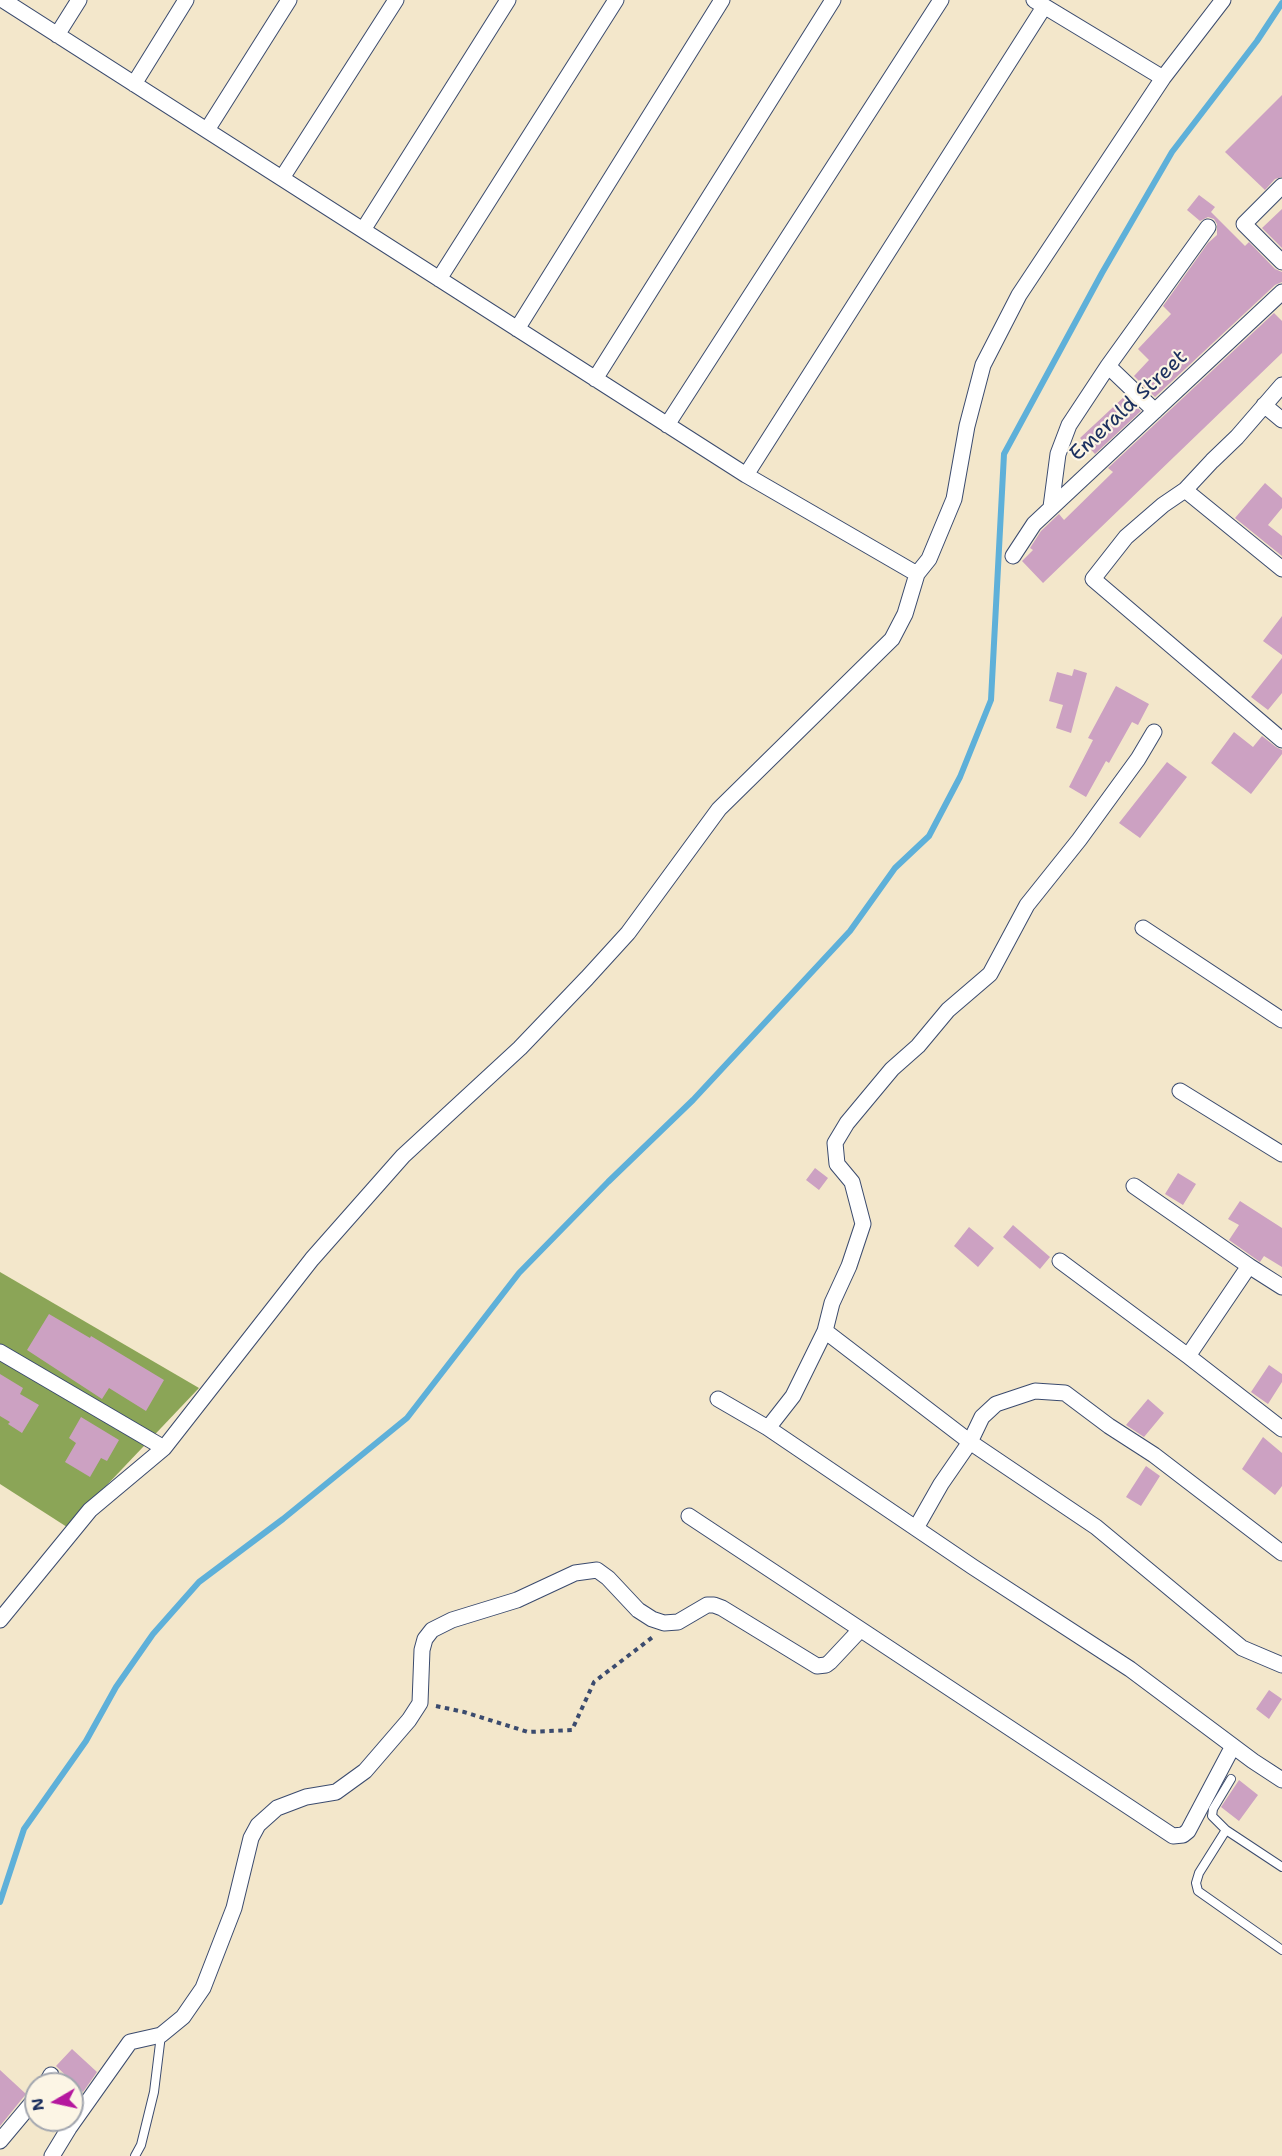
<!DOCTYPE html>
<style>
body{margin:0}
#map{position:relative;width:1282px;height:2156px;overflow:hidden;background:#f3e7cb;font-family:"Shantell Sans",sans-serif}
canvas{display:block}
.north{position:absolute;left:24px;top:2072px;width:60px;height:60px;box-sizing:border-box;background:#fcf5e5;border:2px solid #a2a6af;border-radius:50%;rotate:261deg;font-size:16px;font-weight:700;line-height:24px;text-align:center;color:#1b2f5e}
.north::after{content:'';display:block;margin:auto;width:21px;height:27px;background:#b5179e;clip-path:polygon(50% 0,100% 100%,50% 72%,0 100%)}
</style>
<div id="map">
<canvas width="1282" height="2156"></canvas>
<div class="north">N</div>
</div>
<script>
const g = document.querySelector('canvas').getContext('2d');
g.lineJoin = 'round';
function fillPath(path, color) { g.fillStyle = color; g.fill(path, 'evenodd'); }
const toPath = rows => new Path2D(rows.map(r => 'M' + r).join(''));
function stroke(path, color, width, dash) { g.strokeStyle = color; g.lineWidth = width; g.lineCap = dash ? 'butt' : 'round'; g.setLineDash(dash || []); g.stroke(path); }
function drawText(font, color, halo, rows, align = 'center') {
  g.font = font + ' "Shantell Sans",sans-serif'; g.lineWidth = 4.5; g.setLineDash([]); g.textBaseline = 'middle'; g.strokeStyle = halo; g.fillStyle = color; for (const [text, x, y, turn = 0] of rows) {
    g.save(); g.translate(x, y); g.rotate((+turn || 0) * Math.PI / 180); g.textAlign = isNaN(turn) ? turn : align; if (halo) g.strokeText(text, 0, 0); g.fillText(text, 0, 0); g.restore();
  }
}
fillPath(toPath([
 [0,1272,199,1388,67,1527,0,1484]
]), '#8ba557');
stroke(toPath([
 [0,1902,24,1829,86,1741,116,1687,153,1634,199,1582,283,1519,407,1418,519,1273,608,1182,693,1100,850,931,895,868,929,836,960,777,991,700,1004,454,1102,273,1172,152,1257,41,1282,3]
]), '#5eb0d9', 6);
fillPath(toPath([
 [1282,95,1282,177,1275,179,1265,190,1225,152],
 [1199,195,1215,207,1211,212,1245,246,1249,242,1275,269,1282,272,1282,282,1275,285,1155,397,1134,376,1149,360,1138,349,1171,314,1163,306,1208,243,1217,235,1217,224,1214,219,1208,217,1200,221,1187,210],
 [1282,209,1282,248,1262,228],
 [1274,313,1282,321,1282,353,1043,583,1022,561,1033,550,1030,548,1041,531,1059,514,1064,520,1113,472,1108,468],
 [1125,396,1141,411,1095,454,1080,438],
 [1265,483,1282,498,1282,508,1268,525,1282,536,1282,556,1235,518],
 [1282,616,1282,655,1263,641],
 [1282,658,1282,693,1268,710,1251,697],
 [1074,669,1087,673,1071,733,1056,728,1063,705,1049,701,1057,672,1072,676],
 [1116,686,1149,704,1138,725,1132,722,1109,763,1106,761,1086,797,1069,787,1093,740,1088,738],
 [1234,732,1253,747,1262,736,1276,747,1282,750,1282,754,1251,794,1211,763],
 [1167,762,1187,777,1140,838,1119,823],
 [815,1168,828,1178,819,1190,806,1180],
 [1178,1173,1196,1184,1183,1205,1165,1194],
 [1240,1201,1282,1228,1282,1267,1264,1256,1260,1262,1229,1240,1239,1225,1228,1219],
 [1013,1225,1050,1257,1040,1269,1003,1237],
 [969,1227,994,1248,978,1267,954,1246],
 [49,1314,90,1338,91,1336,164,1380,146,1411,109,1388,102,1399,27,1350],
 [1269,1365,1282,1374,1282,1382,1268,1404,1251,1392],
 [0,1374,23,1388,20,1394,39,1405,22,1433,8,1424,10,1422,0,1416],
 [1148,1399,1164,1413,1144,1437,1126,1425],
 [81,1417,119,1440,107,1461,101,1458,90,1477,65,1462,76,1443,69,1438],
 [1263,1437,1282,1453,1282,1486,1275,1495,1242,1469],
 [1146,1466,1160,1476,1141,1506,1126,1497],
 [1269,1690,1282,1699,1269,1719,1256,1709],
 [1239,1780,1258,1795,1239,1821,1221,1807],
 [72,2049,97,2072,83,2092,56,2066],
 [0,2070,26,2094,0,2126]
]), '#cca1c2');
const service = toPath([
 [1231,1779,1213,1809,1212,1816,1226,1830,1199,1873,1196,1883,1198,1891,1282,1950],
 [1226,1830,1282,1867],
 [135,2156,141,2145,154,2092,161,2035]
]);
const minor = toPath([
 [3,0,746,475,917,574],
 [1034,0,1163,78],
 [57,35,79,0],
 [134,84,186,0],
 [207,130,289,0],
 [282,178,396,0],
 [1282,186,1244,224,1282,262],
 [363,230,508,0],
 [439,279,616,0],
 [517,329,722,0],
 [1108,366,1155,411],
 [595,379,833,0],
 [1282,385,1237,437,1212,461,1185,490,1163,505,1126,537,1093,579,1282,740],
 [1264,405,1282,420],
 [667,425,941,0],
 [746,475,1044,7],
 [1185,490,1282,569],
 [1051,507,1058,454,1069,425,1108,366,1208,227],
 [1013,556,1034,524,1282,292],
 [1154,732,1138,759,1079,840,1027,905,990,974,948,1010,918,1046,892,1069,847,1123,835,1143,837,1164,852,1182,863,1224,849,1266,832,1303,825,1331,970,1442,1096,1527,1242,1648,1282,1665],
 [1143,928,1282,1020],
 [1180,1091,1282,1154],
 [1134,1186,1249,1266],
 [1060,1261,1188,1356,1282,1429],
 [0,1352,164,1448],
 [1188,1356,1249,1266,1282,1287],
 [718,1399,768,1428,973,1567,1130,1669,1253,1761,1282,1780],
 [768,1428,793,1396,825,1331],
 [689,1516,1173,1836,1183,1835,1188,1831,1233,1746],
 [916,1528,941,1484,970,1442,982,1417,996,1404,1035,1391,1065,1393,1109,1426,1154,1455,1282,1553],
 [0,1620,90,1510,164,1448,312,1259,403,1156,520,1048,587,978,628,933,719,809,892,639,905,614,917,574,929,559,954,499,967,426,983,365,1019,295,1163,78,1223,0],
 [46,2084,51,2075],
 [0,2141,36,2098],
 [52,2156,69,2128,130,2042,161,2035,183,2017,203,1988,234,1908,251,1838,258,1825,277,1808,306,1797,336,1792,365,1771,409,1720,420,1703,422,1650,425,1639,432,1630,452,1620,517,1600,575,1573,597,1570,608,1578,638,1610,652,1619,664,1623,678,1622,707,1605,714,1605,722,1608,817,1666,826,1665,830,1662,860,1630]
]);
stroke(service, '#3b4b6e', 10);
stroke(minor, '#3b4b6e', 17);
stroke(toPath([
 [436,1706,464,1712,528,1732,572,1730,594,1682,654,1636]
]), '#3b4b6e', 4, [4.5, 4.5]);
stroke(service, '#fff', 8);
stroke(minor, '#fff', 15);
drawText('21px', '#1b2f5e', '#fcf5e5', [
 ["Emerald Street",1129,406,-43]
]);
</script>
